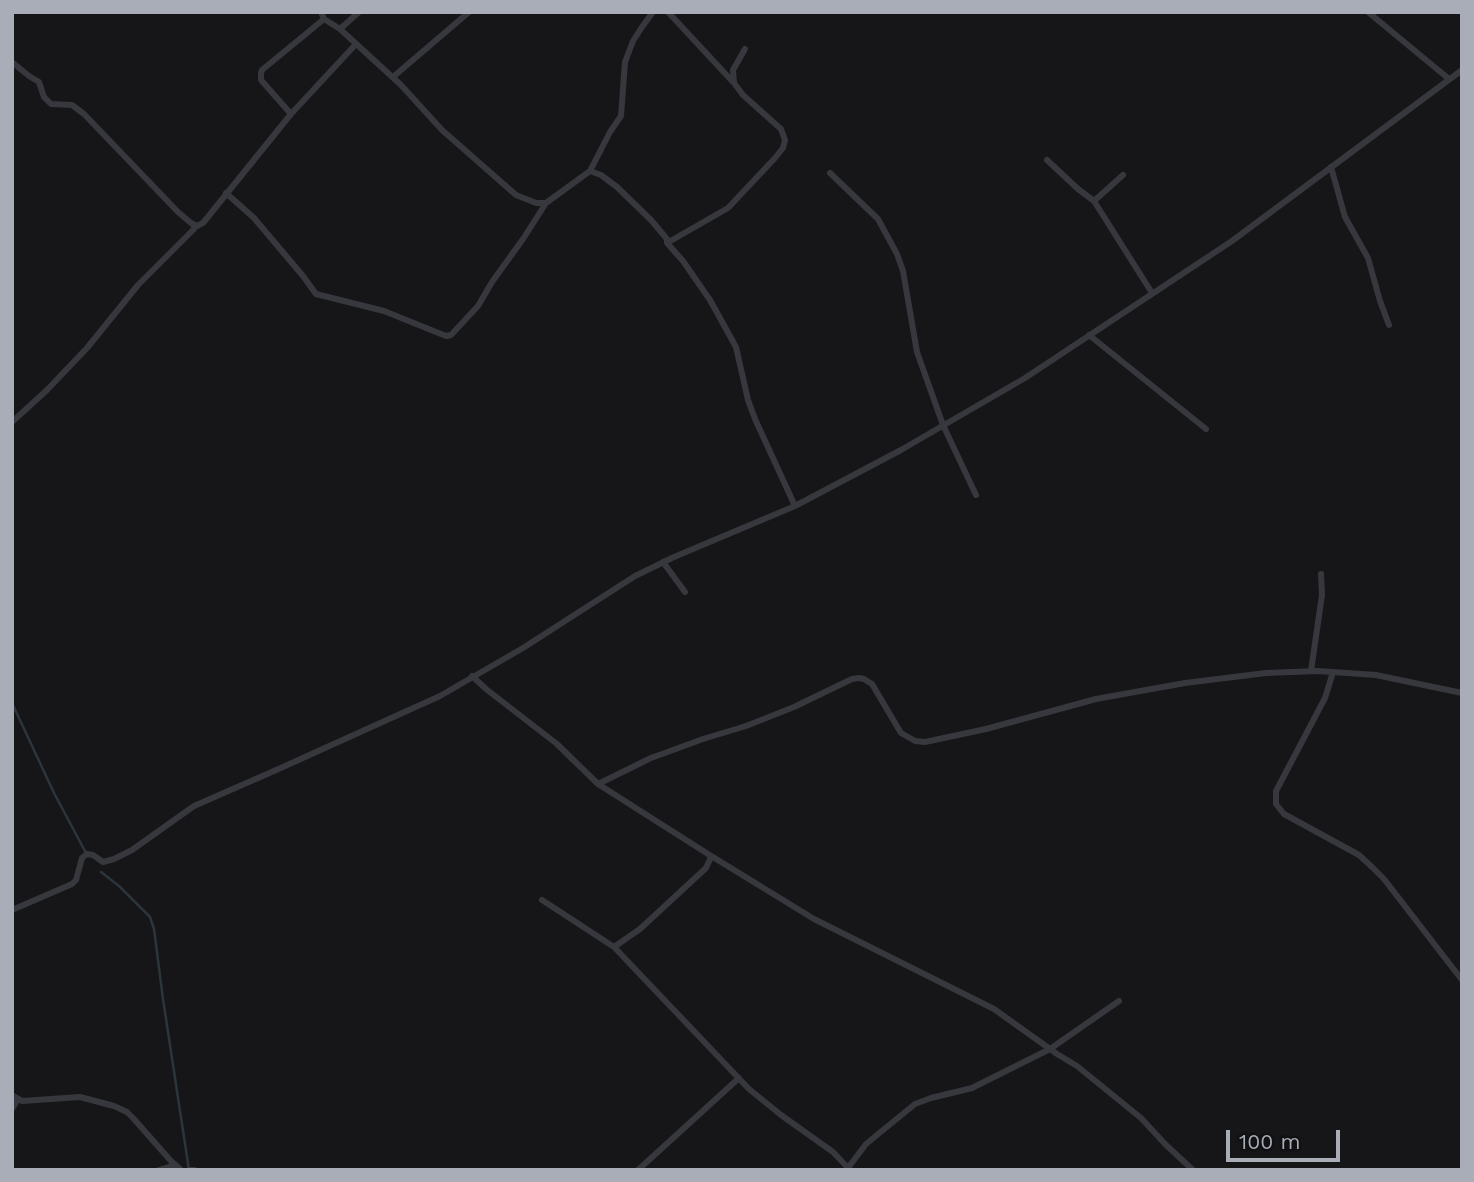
<!DOCTYPE html>
<style>
body{margin:0}
#map{position:relative;width:1474px;height:1182px;overflow:hidden;background:#161618;font-family:"Work Sans",sans-serif}
canvas{display:block}
.frame{position:absolute;inset:0;border:14px solid #a8adb8;pointer-events:none}
.scale{position:absolute;left:1226px;top:1130px;width:114px;height:32px;box-sizing:border-box;border:4px solid #a8adb8;border-top:0;padding-left:9px;font-size:21px;line-height:24px;white-space:nowrap;color:#a8adb8;-webkit-text-stroke:5px #111113;paint-order:stroke}
</style>
<div id="map">
<canvas width="1474" height="1182"></canvas>
<div class="frame"></div>
<div class="scale">100 m</div>
</div>
<script>
const g = document.querySelector('canvas').getContext('2d');
g.lineJoin = 'round';
const toPath = rows => new Path2D(rows.map(r => 'M' + r).join(''));
function stroke(path, color, width, dash) { g.strokeStyle = color; g.lineWidth = width; g.lineCap = dash ? 'butt' : 'round'; g.setLineDash(dash || []); g.stroke(path); }
stroke(toPath([
 [12,703,54,793,86,853],
 [101,872,119,886,150,917,154,929,163,999,189,1170]
]), '#2c353c', 2.5);
stroke(toPath([
 [321,12,324,19,340,29,401,85,442,130,516,195,536,203,546,203,590,171,601,175,617,187,651,220,667,239,667,243,683,261,710,300,736,347,748,400,755,419,795,506],
 [668,12,733,82],
 [1368,12,1449,79],
 [340,29,359,12],
 [12,62,29,76,39,82,44,97,51,104,72,105,84,114,178,212,191,223,197,226,203,223,291,114,356,44],
 [393,77,469,12],
 [291,114,261,80,261,73,262,70,324,19],
 [1047,160,1078,189,1094,201,1152,293],
 [1331,167,1345,217,1368,258,1380,301,1389,325],
 [590,171,610,132,621,116,625,62,633,41,642,27,653,12],
 [830,173,878,219,897,254,903,271,917,352,943,425,976,495],
 [226,193,254,218,303,276,316,294,384,311,446,336,451,335,478,306,492,282,523,239,546,203],
 [1094,201,1123,175],
 [667,243,728,208,775,158,783,148,785,140,781,129,743,95,734,83,733,70,745,49],
 [1089,335,1206,429],
 [12,422,47,390,87,348,138,285,194,229,194,225],
 [663,562,685,592],
 [1311,671,1322,595,1321,574],
 [1333,672,1325,698,1276,791,1276,804,1284,814,1359,855,1373,868,1384,879,1462,980],
 [472,676,486,689,557,744,598,784,708,854,814,919,994,1009,1057,1054,1077,1066,1141,1118,1166,1145,1193,1170],
 [598,784,651,758,703,739,746,726,794,707,852,679,859,678,864,679,872,684,901,733,915,741,925,742,986,729,1096,699,1185,683,1266,673,1318,671,1376,675,1462,693],
 [708,854,711,857,706,868,640,929,614,947,749,1089,781,1115,833,1152,850,1170],
 [542,900,614,947],
 [12,910,72,884,76,880,82,858,87,854,93,855,103,862,114,859,132,850,194,806,274,771,440,696,523,648,635,576,674,557,795,506,901,450,1025,378,1232,241,1462,70],
 [12,1095,22,1101,80,1097,114,1106,127,1112,133,1118,171,1161,181,1170],
 [12,1109,18,1099],
 [848,1168,866,1144,915,1104,931,1098,972,1088,1050,1049,1119,1001],
 [159,1170,175,1165],
 [189,1170,194,1170],
 [638,1170,739,1078]
]), '#37383d', 6);
</script>
